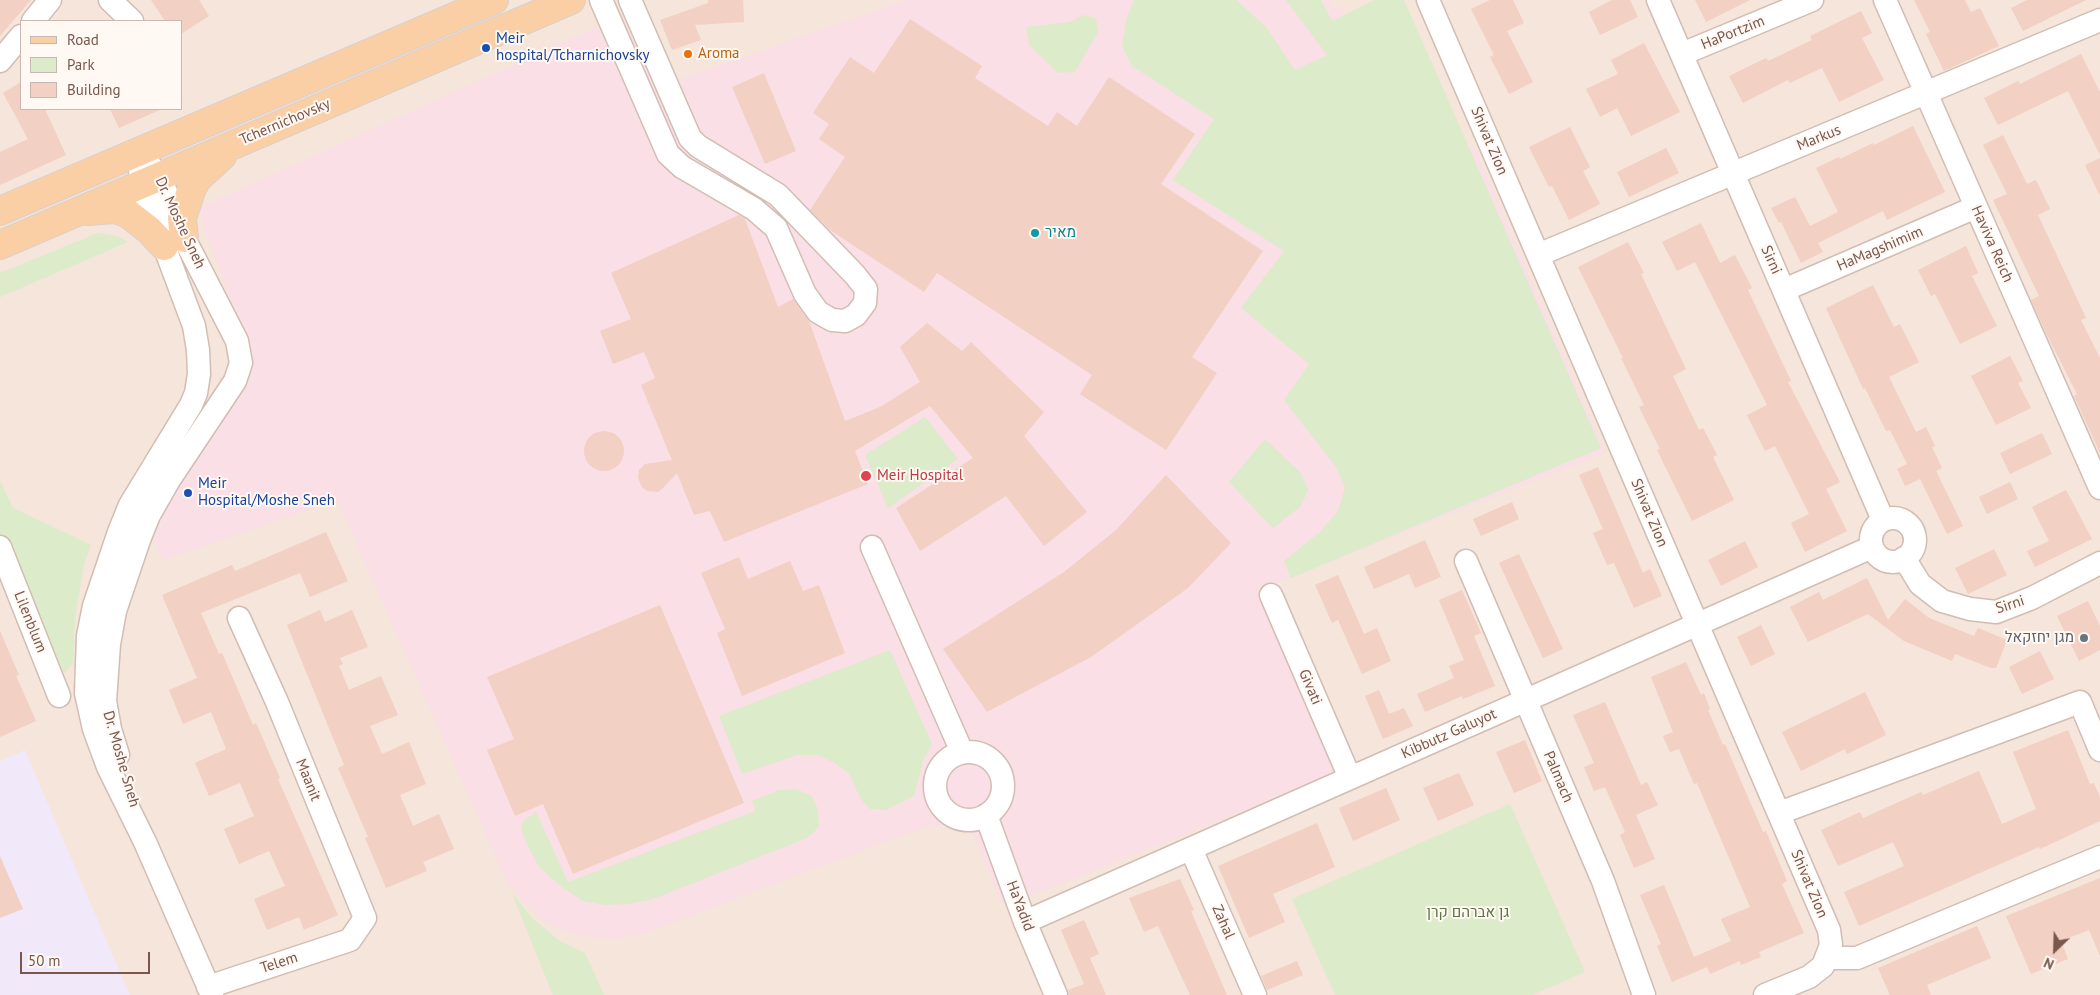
<!DOCTYPE html>
<meta charset="utf-8">
<style>
body{margin:0}
#map{position:relative;width:2100px;height:995px;overflow:hidden;background:#fdf4ec;font-family:"PT Sans",sans-serif}
canvas{display:block}
.legend{position:absolute;left:20px;top:20px;width:162px;height:90px;box-sizing:border-box;background:#fff8f3;border:1px solid #c9b8b1;margin:0;padding:6px 9px;list-style:none;font-size:15px;color:#79574d}
.legend li{display:flex;align-items:center;gap:10px;height:25px}
.legend b{width:25px;border:1px solid #c9b8b1}
.north{position:absolute;left:2030px;top:925px;width:50px;height:50px;-webkit-text-stroke:4px #fff8f3;paint-order:stroke;rotate:204deg;font-size:14px;font-weight:700;line-height:20px;text-align:center;color:#79574d}
.north::after{content:'';display:block;margin:auto;width:18px;height:22px;background:#79574d;clip-path:polygon(50% 0,100% 100%,50% 72%,0 100%)}
.scale{position:absolute;left:20px;top:952px;width:130px;height:22px;box-sizing:border-box;border:2px solid #79574d;border-top:0;padding-left:6px;font-size:15px;line-height:18px;white-space:nowrap;color:#79574d;-webkit-text-stroke:4px #fff8f3;paint-order:stroke}
</style>
<div id="map">
<canvas width="2100" height="995"></canvas>
<ul class="legend">
<li><b style="height:6px;background:#facfa6"></b>Road</li>
<li><b style="height:14px;background:#dcebc9"></b>Park</li>
<li><b style="height:14px;background:#f2d0c3"></b>Building</li>
</ul>
<div class="north">N</div>
<div class="scale">50 m</div>
</div>
<script>
const g = document.querySelector('canvas').getContext('2d');
g.lineJoin = 'round';
function fillPath(path, color) { g.fillStyle = color; g.fill(path, 'evenodd'); }
const toPath = rows => new Path2D(rows.map(r => 'M' + r).join(''));
function stroke(path, color, width, dash) { g.strokeStyle = color; g.lineWidth = width; g.lineCap = dash ? 'butt' : 'round'; g.setLineDash(dash || []); g.stroke(path); }
function drawText(font, color, halo, rows, align = 'center') {
  g.font = font + ' "PT Sans",Heebo,sans-serif'; g.lineWidth = 4; g.setLineDash([]); g.textBaseline = 'middle'; g.strokeStyle = halo; g.fillStyle = color; for (const [text, x, y, turn = 0] of rows) {
    g.save(); g.translate(x, y); g.rotate((+turn || 0) * Math.PI / 180); g.textAlign = isNaN(turn) ? turn : align; if (halo) g.strokeText(text, 0, 0); g.fillText(text, 0, 0); g.restore();
  }
}
fillPath(toPath([
 [0,0,2100,0,2100,995,0,995],
 [21,21,181,21,181,109,21,109]
]), '#f5e5da');
fillPath(toPath([
 [25,750,130,995,0,995,0,761]
]), '#f1e8fa');
fillPath(toPath([
 [906,0,1328,0,1332,9,1341,6,1371,93,1405,176,1474,147,1606,453,1263,588,1337,773,1025,898,1002,904,974,835,955,825,930,825,640,935,610,939,572,934,546,923,530,908,507,882,337,500,164,560,150,533,242,388,247,378,252,353,208,239,199,208,641,7,675,81]
]), '#fbdfe6');
fillPath(toPath([
 [1134,0,1236,0,1266,27,1295,70,1327,55,1286,0,1321,0,1332,21,1374,0,1404,0,1601,448,1291,578,1284,561,1320,532,1338,511,1345,488,1336,467,1284,400,1309,364,1241,308,1284,251,1173,180,1214,119,1132,66,1122,46,1126,20],
 [1083,15,1096,18,1098,32,1075,72,1058,73,1029,45,1026,27,1070,22],
 [98,233,117,236,128,242,0,297,0,273],
 [925,417,958,459,888,508,865,455],
 [1265,439,1301,473,1308,490,1301,506,1273,528,1229,482],
 [0,481,13,508,91,545,84,564,75,617,73,663,64,673,0,533],
 [890,650,932,744,923,761,914,796,886,810,870,809,861,799,849,774,835,763,817,755,797,755,742,774,719,716],
 [796,789,812,796,818,810,819,827,807,838,653,899,629,904,606,905,583,901,562,887,539,867,525,840,521,829,524,820,536,812,568,882,755,811,752,801,779,790],
 [1510,804,1585,972,1532,995,1335,995,1292,899],
 [512,893,532,918,558,940,585,953,604,995,553,995]
]), '#dcebc9');
fillPath(toPath([
 [0,0,31,0,0,36],
 [151,0,199,0,209,16,181,34,181,21,165,21],
 [708,0,743,0,744,22,695,25,701,40,672,50,660,20,708,3],
 [1490,0,1513,0,1524,23,1507,31,1533,82,1509,94,1490,57,1494,55,1471,9],
 [1612,0,1630,0,1638,17,1600,35,1589,12],
 [1695,0,1750,0,1706,22],
 [1914,0,1965,0,1971,12,1980,8,1999,46,1944,71,1926,34,1930,32],
 [2027,0,2086,0,2023,31,2011,8],
 [1861,11,1872,33,1862,38,1884,80,1839,102,1822,68,1790,83,1788,80,1743,103,1729,76,1766,58,1768,61,1812,40,1810,36],
 [910,19,982,66,975,78,1048,126,1057,112,1077,126,1109,77,1195,134,1161,184,1263,251,1192,357,1217,373,1166,450,1080,394,1092,375,937,273,924,292,830,230,810,210,845,157,819,139,829,124,813,113,850,57,874,73],
 [1644,43,1680,112,1631,136,1617,108,1600,117,1586,89,1618,74,1611,60],
 [2081,54,2100,92,2100,155,2068,91,1998,125,1984,98,2018,81,2020,84],
 [764,73,796,151,765,164,732,87],
 [21,82,21,109,45,109,66,155,0,185,0,152,28,139,3,93],
 [110,109,162,109,119,128],
 [1913,126,1945,192,1887,220,1883,211,1818,243,1823,252,1801,263,1781,222,1779,223,1771,208,1795,197,1810,226,1838,212,1816,168,1839,157,1840,159,1873,143,1874,145],
 [1570,127,1590,167,1583,171,1600,204,1569,220,1552,186,1549,187,1529,147],
 [2003,135,2027,184,2036,180,2050,209,2038,215,2086,318,2081,320,2100,358,2100,453,2074,396,2077,394,2048,337,2031,300,2039,296,1993,200,2007,194,1983,145],
 [1666,148,1679,173,1629,197,1617,172],
 [2100,158,2100,196,2085,165],
 [739,215,745,219,778,307,793,299,809,321,845,421,880,407,920,382,900,347,927,323,962,351,971,342,1044,412,1024,436,1087,512,1044,546,1006,496,920,551,896,508,973,458,930,406,855,451,868,484,724,542,710,511,694,515,677,473,662,489,658,492,647,491,642,487,638,478,639,470,645,464,672,460,641,385,655,378,644,352,613,364,600,331,631,319,611,273],
 [1701,223,1720,263,1735,255,1752,288,1748,290,1791,381,1788,382,1840,482,1826,489,1847,531,1805,552,1791,523,1809,514,1775,446,1765,451,1747,415,1767,405,1695,262,1677,271,1662,242],
 [1628,242,1644,273,1641,274,1686,369,1673,376,1699,430,1703,428,1717,455,1713,457,1734,500,1692,521,1657,450,1660,449,1639,407,1644,405,1621,358,1623,358,1578,267],
 [1966,246,1978,273,1972,276,1997,326,1960,344,1935,294,1931,296,1918,270],
 [1873,285,1894,327,1900,324,1919,362,1889,377,1916,432,1926,427,1935,446,1932,447,1942,468,1936,471,1963,526,1947,534,1920,479,1905,486,1897,469,1907,464,1890,430,1886,431,1865,388,1863,389,1826,308],
 [2010,356,2023,381,2018,383,2031,408,1996,425,1971,376],
 '584 451a20 20 0 1 1 40 0a20 20 0 1 1-40 0Z',
 [2042,433,2052,454,2010,474,2000,453],
 [1598,467,1643,573,1650,569,1662,596,1634,608,1614,563,1607,565,1593,533,1603,529,1579,475],
 [1166,475,1231,543,1188,588,1091,657,987,712,943,649,1064,572,1116,530],
 [2010,482,2018,499,1987,514,1979,497],
 [2066,490,2092,539,2035,567,2027,551,2049,541,2032,507],
 [1512,502,1519,519,1481,536,1473,519],
 [326,532,348,581,310,597,300,573,201,613,219,654,222,653,253,725,256,723,280,778,278,779,338,915,304,930,299,917,267,930,254,899,285,886,269,851,239,864,224,829,254,816,240,783,209,796,195,763,226,749,211,712,183,724,169,690,197,678,162,595,232,565,235,571],
 [1425,540,1441,577,1415,588,1409,574,1374,589,1364,567],
 [1745,541,1758,567,1721,586,1708,560],
 [1994,549,2007,575,1968,594,1955,568],
 [1519,554,1563,649,1543,658,1499,563],
 [739,557,748,579,790,561,803,591,819,585,845,653,742,696,717,633,725,629,701,573],
 [1338,575,1364,634,1377,628,1391,661,1362,674,1338,620,1332,623,1315,585],
 [1867,578,1888,620,1905,599,1929,618,1974,636,1978,628,2007,640,1996,668,1991,668,1955,654,1952,661,1904,641,1868,614,1808,642,1790,607,1819,592,1823,600],
 [1462,590,1481,633,1474,636,1495,686,1463,699,1462,696,1425,712,1417,694,1454,678,1449,666,1464,660,1439,600],
 [2088,601,2100,626,2100,650,2079,661,2057,616],
 [660,605,744,803,573,874,543,804,515,816,487,750,514,739,487,677],
 [320,610,325,622,352,610,368,647,340,658,343,664,339,666,349,690,381,676,398,715,370,726,382,754,409,742,426,784,400,795,413,826,439,814,454,849,423,862,427,871,386,888,365,838,368,837,338,768,344,765,287,625],
 [1761,625,1775,654,1751,666,1737,637],
 [0,631,19,675,16,676,36,721,0,737],
 [2040,651,2054,679,2022,694,2009,667],
 [1686,662,1701,695,1704,693,1710,709,1708,710,1723,745,1725,744,1763,832,1766,831,1787,881,1782,884,1804,933,1759,952,1761,957,1741,965,1740,961,1710,974,1707,967,1672,982,1657,946,1661,944,1640,895,1664,885,1694,957,1731,941,1721,919,1750,907,1697,783,1694,784,1679,749,1670,752,1663,736,1673,732,1651,677],
 [1379,690,1389,714,1404,708,1413,726,1383,739,1365,696],
 [1865,692,1886,735,1847,754,1845,749,1801,771,1782,732],
 [1605,702,1641,785,1647,782,1658,805,1636,815,1655,859,1634,868,1620,835,1625,832,1605,787,1594,791,1584,767,1594,763,1573,715],
 [2068,730,2090,784,2094,783,2100,797,2100,821,2040,849,2039,847,1859,926,1844,892,1904,866,1893,842,1838,866,1821,830,1860,812,1863,818,1921,792,1923,795,1979,771,2002,824,2036,809,2013,752],
 [1525,740,1542,781,1514,793,1496,752],
 [1459,773,1474,805,1438,821,1423,788],
 [1386,788,1400,820,1353,841,1339,808],
 [1317,823,1335,867,1273,894,1285,922,1249,938,1218,866],
 [0,856,23,909,0,918],
 [2100,878,2100,956,2089,930,2061,941,2068,959,2031,974,2006,916],
 [1180,879,1194,910,1191,911,1227,995,1190,995,1158,926,1144,932,1129,898],
 [1084,920,1099,954,1090,958,1106,995,1069,995,1068,990,1084,984,1061,930],
 [1977,926,1991,958,1927,985,1931,995,1890,995,1878,968],
 [1297,961,1303,975,1267,990,1261,976]
]), '#f2d0c3');
const minor = toPath([
 [110,0,132,21],
 [601,0,668,154,682,167,754,209,776,228,805,294,818,312,832,320,845,321,856,315,865,303,866,289,855,275,778,195,698,146,690,138,630,0],
 [1428,0,1829,930,1831,945,1823,966,1809,977,1765,995],
 [1658,0,1883,520],
 [1885,0,2100,488],
 [33,21,50,0],
 [1682,54,1812,0],
 [0,61,21,36],
 [139,152,141,184,194,326,198,350,199,374,196,393,191,405,130,505,119,532,94,606,88,636,86,693,94,729,108,767,145,842,212,995],
 [1538,255,2100,20],
 [1784,290,1976,207],
 '1871 540a22 22 0 1 1 44 0a22 22 0 1 1-44 0Z',
 [0,547,59,696],
 [872,547,962,752],
 [1904,558,1920,584,1942,601,1970,609,1996,612,2032,598,2100,563],
 [1466,561,1603,881,1644,995],
 [1271,595,1350,778],
 '935 786a34 34 0 1 1 68 0a34 34 0 1 1-68 0Z',
 [118,755,110,729,105,701,109,644,115,611,139,540,149,515,169,480,235,381,241,363,237,341,184,238,160,177,148,163],
 [1779,813,2080,702,2100,750],
 [986,815,1025,922,1056,995],
 [1191,849,1255,995],
 [1025,922,1872,547],
 [1826,958,1857,958,2100,857],
 [208,987,350,940,365,918,277,702,239,618]
]);
const major = toPath([
 [0,211,494,0],
 [87,211,115,209,127,213,149,230,164,246],
 [184,238,182,218,192,188,197,179,222,156],
 [0,245,571,0]
]);
stroke(minor, '#d2bdb3', 25);
stroke(major, '#d9d0cd', 30);
stroke(minor, '#fff', 22);
stroke(major, '#facfa6', 28);
for (const [x, y, r, color] of [
 [486,48,5,"#1a4fb4"],
 [688,54,5,"#e8710a"],
 [1035,233,5,"#0f9aa8"],
 [866,476,6,"#e0444e"],
 [188,493,5,"#1a4fb4"],
 [2084,638,5,"#6b7280"]
]) { const dot = new Path2D(); dot.arc(x, y, r, 0, 2 * Math.PI); g.fillStyle = color; g.fill(dot); stroke(dot, '#fff8f3', 2); }
drawText('15px', '#79574d', '#fff8f3', [
 ["HaPortzim",1733,33,-22],
 ["Tchernichovsky",285,122,-23],
 ["Markus",1819,138,-22],
 ["Shivat Zion",1489,141,67],
 ["Dr. Moshe Sneh",180,223,65],
 ["Haviva Reich",1992,244,66],
 ["HaMagshimim",1880,249,-23],
 ["Sirni",1771,260,66],
 ["Shivat Zion",1649,513,67],
 ["Sirni",2010,605,-18],
 ["Lilenblum",30,622,68],
 ["Givati",1310,687,67],
 ["Kibbutz Galuyot",1449,734,-24],
 ["Dr. Moshe Sneh",121,759,74],
 ["Palmach",1558,777,67],
 ["Maanit",308,780,68],
 ["Shivat Zion",1809,884,67],
 ["HaYadid",1020,906,69],
 ["Zahal",1223,922,66],
 ["Telem",279,963,-18]
]);
drawText('15px', '#164399', '#fff8f3', [
 ["Meir",496,39],
 ["hospital/Tcharnichovsky",496,56],
 ["Meir",198,484],
 ["Hospital/Moshe Sneh",198,501]
], 'left');
drawText('15px', '#c56008', '#fff8f3', [
 ["Aroma",698,54]
], 'left');
drawText('15px', '#0d838f', '#fff8f3', [
 ["מאיר",1045,233]
], 'left');
drawText('15px', '#be3a42', '#fff8f3', [
 ["Meir Hospital",877,476]
], 'left');
drawText('15px', '#5b616d', '#fff8f3', [
 ["מגן יחזקאל",2074,638]
], 'right');
drawText('15px', '#597942', '#fff8f3', [
 ["גן אברהם קרן",1468,913]
]);
</script>
